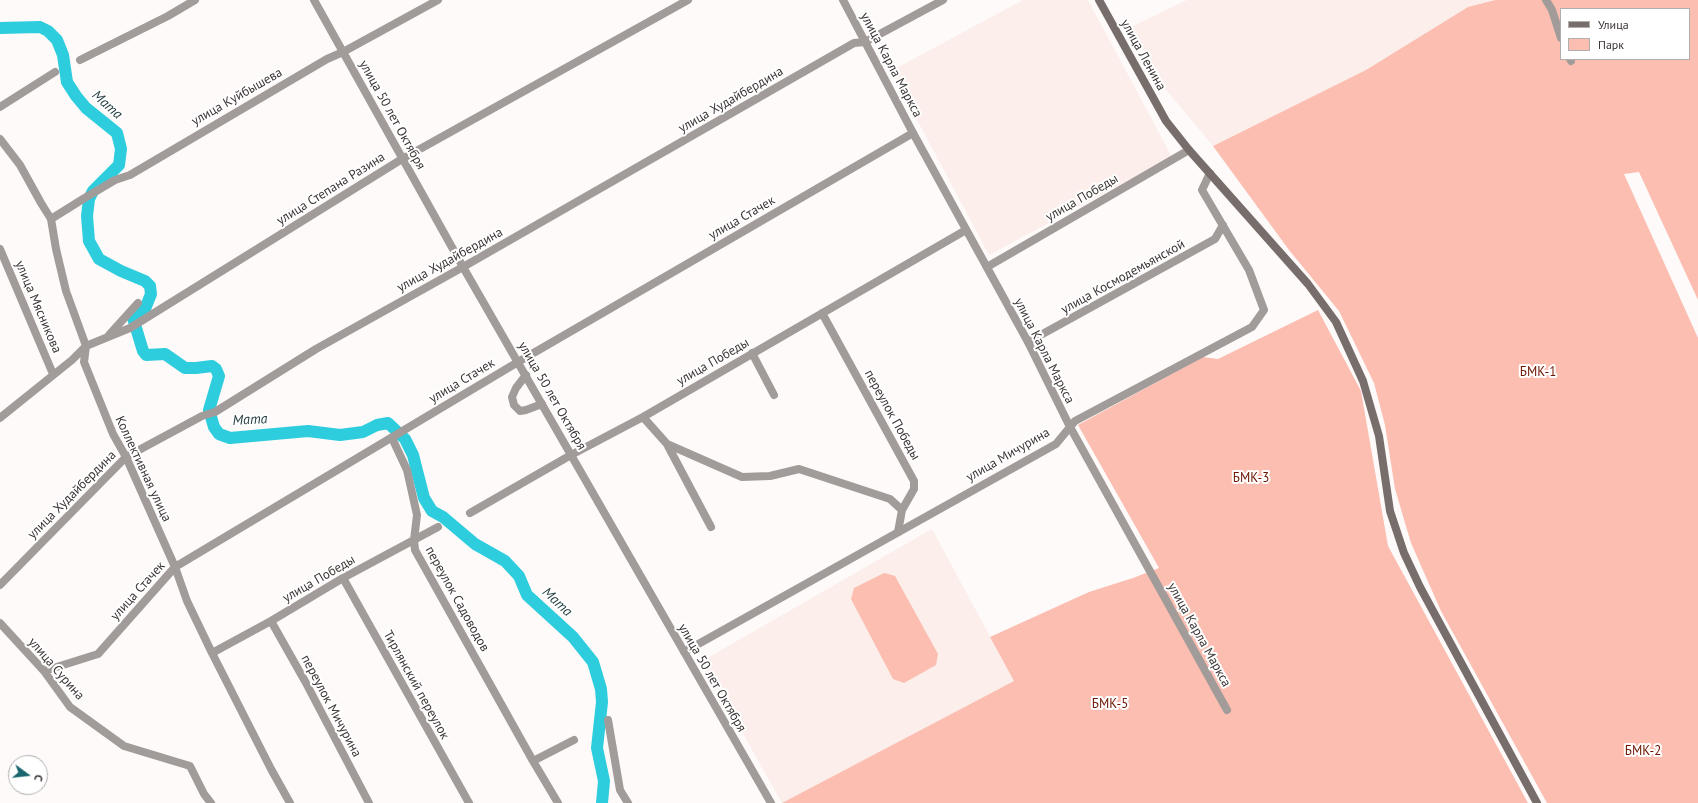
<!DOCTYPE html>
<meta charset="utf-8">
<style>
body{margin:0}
#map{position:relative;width:1698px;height:803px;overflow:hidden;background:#fdfaf9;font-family:"PT Sans",sans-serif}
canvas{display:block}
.legend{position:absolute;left:1560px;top:8px;width:130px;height:52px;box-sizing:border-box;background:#fff;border:1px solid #b1aeae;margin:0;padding:5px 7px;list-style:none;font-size:12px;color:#3b3534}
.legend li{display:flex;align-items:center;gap:8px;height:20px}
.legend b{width:20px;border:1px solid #b1aeae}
.north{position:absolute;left:8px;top:755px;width:40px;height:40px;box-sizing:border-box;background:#fff;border:1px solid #b1aeae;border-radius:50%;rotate:105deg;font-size:11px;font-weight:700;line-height:16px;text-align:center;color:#3b3534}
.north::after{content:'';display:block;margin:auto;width:14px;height:18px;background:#19666e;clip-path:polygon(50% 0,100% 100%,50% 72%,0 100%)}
</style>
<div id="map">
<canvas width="1698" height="803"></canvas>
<ul class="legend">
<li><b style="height:5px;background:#776e6c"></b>Улица</li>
<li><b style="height:11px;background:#fbbeb0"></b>Парк</li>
</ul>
<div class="north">С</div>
</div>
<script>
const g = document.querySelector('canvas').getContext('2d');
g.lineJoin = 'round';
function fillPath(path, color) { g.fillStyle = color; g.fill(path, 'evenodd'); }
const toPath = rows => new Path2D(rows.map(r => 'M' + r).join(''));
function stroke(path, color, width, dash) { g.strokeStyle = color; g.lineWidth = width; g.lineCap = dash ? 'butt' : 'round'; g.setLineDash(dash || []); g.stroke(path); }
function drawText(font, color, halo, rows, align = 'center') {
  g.font = font + ' "PT Sans",sans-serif'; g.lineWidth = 4; g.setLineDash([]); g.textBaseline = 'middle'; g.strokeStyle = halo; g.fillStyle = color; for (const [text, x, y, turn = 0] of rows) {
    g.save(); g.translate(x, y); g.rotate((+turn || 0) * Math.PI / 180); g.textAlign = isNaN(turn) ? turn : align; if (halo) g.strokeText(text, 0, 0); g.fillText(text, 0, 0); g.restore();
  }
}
fillPath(toPath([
 [1023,0,1088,0,1172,157,989,255,891,71],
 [1187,0,1495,0,1468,7,1366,70,1213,146,1163,86,1131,27],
 [932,529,1014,681,782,803,702,661]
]), '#fceeea');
fillPath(toPath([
 [1495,0,1698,0,1698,300,1639,172,1624,174,1698,338,1698,803,1547,803,1441,611,1411,543,1395,489,1385,425,1374,383,1339,311,1289,250,1213,146,1366,70,1468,7],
 [1561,9,1689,9,1689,59,1561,59],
 [1318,310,1361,391,1388,546,1528,803,782,803,1014,681,990,637,1089,592,1133,578,1159,568,1078,425,1203,357,1218,359],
 [884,573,895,576,938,654,936,665,904,683,893,679,851,599,854,588]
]), '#fbbeb0');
stroke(toPath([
 [0,28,40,27,48,31,57,40,63,55,67,82,76,96,86,108,117,133,121,149,119,165,93,191,89,199,87,216,89,241,99,259,121,271,145,281,150,286,151,294,145,309,138,313,133,318,143,351,146,355,165,354,185,368,196,368,212,366,216,369,219,376,209,410,214,427,219,434,230,438,308,431,340,435,363,432,377,425,388,423,405,439,413,455,424,498,432,511,443,517,475,544,505,561,519,576,527,595,573,637,593,662,601,689,602,702,597,748,604,781,602,803]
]), '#2ecdde', 12);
stroke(toPath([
 [1546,0,1552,10,1561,38],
 [1570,59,1571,61],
 [0,107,55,72],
 [0,139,20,165,41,203,51,219,56,249,66,291,86,346,84,362,113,434,126,457,175,567,187,601,212,653,271,769,290,803],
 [1210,173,1202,190,1249,270,1264,310,1252,327,1075,421,1070,427,1227,710],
 [51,219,83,199,115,180,130,175,327,59,343,52,438,0],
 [0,249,53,374],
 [987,267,1189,150],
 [822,313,914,481,914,489,902,510,898,532],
 [109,335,138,303],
 [1028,342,1215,239,1223,225],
 [752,353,774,395],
 [526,375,516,388,512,397,514,405,520,411,526,410,542,404],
 [643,417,667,444,742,477,770,476,799,469,890,499,902,510],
 [0,418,72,360,86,346,130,328,402,159,688,0],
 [392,438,407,470,417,515,414,540,415,550,533,761,558,803],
 [668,446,711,527],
 [470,513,571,455,643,417,966,230],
 [343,578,469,803],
 [0,585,126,457,202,416,215,412,316,349,463,267,854,43,865,42,943,0],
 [271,621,306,683,369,803],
 [0,623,44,671,70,707,124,746,190,766,204,794,211,803],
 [212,653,271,621,343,578,438,527],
 [44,671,98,654,175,567,518,362,913,133],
 [608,720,620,790,628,803],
 [533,761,574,740]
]), '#a19b99', 8);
stroke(toPath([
 [314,0,463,267,771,803],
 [80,60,168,16,195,0],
 [684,652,1056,444,1070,427,1028,342,913,133,843,0]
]), '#a19b99', 8);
stroke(toPath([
 [1099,0,1166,121,1189,150,1308,284,1336,322,1363,381,1379,436,1390,511,1404,553,1420,587,1537,803]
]), '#776e6c', 8);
drawText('13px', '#3b3534', '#fff', [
 ["улица Ленина",1143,55,61],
 ["улица Карла Маркса",891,65,62],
 ["улица Куйбышева",237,97,-30],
 ["улица Худайбердина",731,100,-30],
 ["улица 50 лет Октября",392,115,61],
 ["улица Степана Разина",331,189,-32],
 ["улица Победы",1082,198,-30],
 ["улица Стачек",742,218,-30],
 ["улица Худайбердина",450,260,-29],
 ["улица Космодемьянской",1123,277,-29],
 ["улица Мясникова",38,307,67],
 ["улица Карла Маркса",1044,351,63],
 ["улица Победы",713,362,-30],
 ["улица Стачек",462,381,-31],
 ["улица 50 лет Октября",552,396,60],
 ["переулок Победы",892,415,61],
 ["улица Мичурина",1008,455,-30],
 ["Коллективная улица",143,469,65],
 ["улица Худайбердина",72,495,-45],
 ["улица Победы",319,579,-30],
 ["улица Стачек",138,591,-48],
 ["переулок Садоводов",457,599,61],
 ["улица Карла Маркса",1199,635,61],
 ["улица Сурина",56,669,49],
 ["улица 50 лет Октября",712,678,60],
 ["Тирлянский переулок",416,685,61],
 ["переулок Мичурина",331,706,62]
]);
drawText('13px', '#6c1501', '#fff', [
 ["БМК-1",1538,372],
 ["БМК-3",1251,478],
 ["БМК-5",1110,704],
 ["БМК-2",1643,751]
]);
drawText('italic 14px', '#253e41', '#fff', [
 ["Мата",107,105,42],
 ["Мата",250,420,-3],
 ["Мата",557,602,43]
]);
</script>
